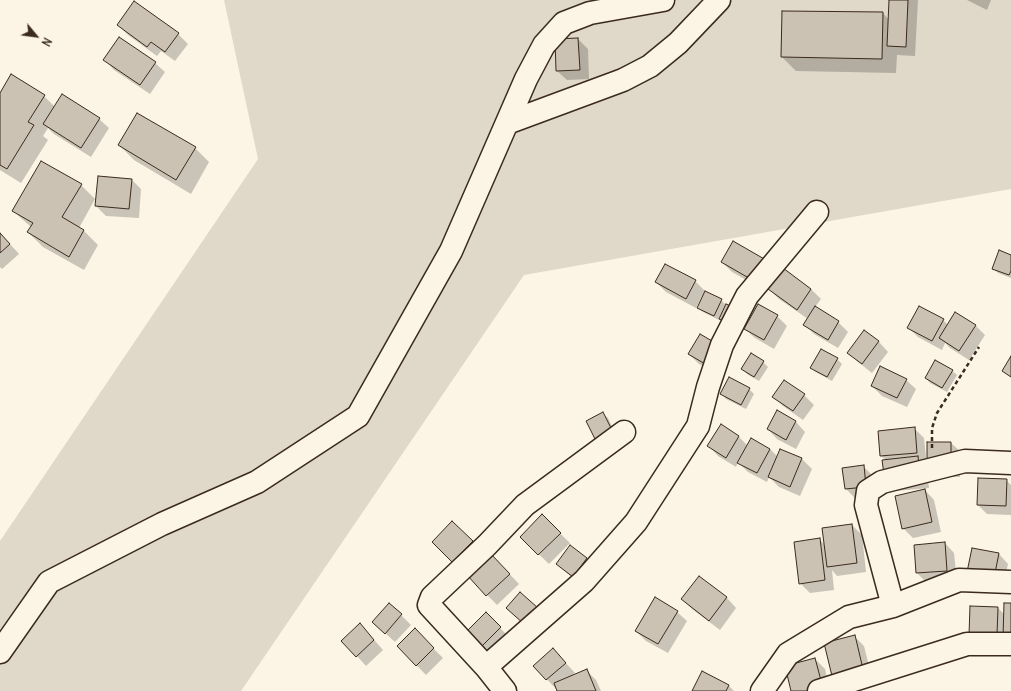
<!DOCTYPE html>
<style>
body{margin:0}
#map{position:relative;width:1011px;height:691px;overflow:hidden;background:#fcf5e5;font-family:Delius,sans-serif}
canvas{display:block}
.north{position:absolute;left:16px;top:16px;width:40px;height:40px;-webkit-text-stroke:3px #fcf5e5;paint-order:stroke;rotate:119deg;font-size:11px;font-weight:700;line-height:16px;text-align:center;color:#3b2a1e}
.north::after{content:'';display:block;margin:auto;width:14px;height:18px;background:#3b2a1e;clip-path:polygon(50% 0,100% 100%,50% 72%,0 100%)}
</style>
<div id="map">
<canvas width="1011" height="691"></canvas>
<div class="north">N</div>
</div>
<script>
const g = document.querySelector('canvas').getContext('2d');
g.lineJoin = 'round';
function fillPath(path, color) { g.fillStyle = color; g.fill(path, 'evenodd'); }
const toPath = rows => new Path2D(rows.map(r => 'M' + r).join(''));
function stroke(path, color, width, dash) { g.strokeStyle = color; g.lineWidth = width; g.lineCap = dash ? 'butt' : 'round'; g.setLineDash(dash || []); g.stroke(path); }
fillPath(toPath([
 [224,0,1011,0,1011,189,524,275,241,691,0,691,0,541,258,159]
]), '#e0d8c8');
fillPath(toPath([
 [890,0,918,0,915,56,897,55,896,73,796,71,782,57,883,13,889,20],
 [967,0,991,0,987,10],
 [118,25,178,34,188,44,175,61,161,51,157,56,128,35],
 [578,39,588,49,589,79,567,80,557,71],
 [105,60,155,63,165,72,150,94,114,70],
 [0,95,44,96,55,107,99,119,109,128,91,157,54,134,48,128,43,136,48,140,21,183,0,170],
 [119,145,195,148,209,162,191,194,134,160],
 [132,180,141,189,139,218,106,216,96,206],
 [81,185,95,199,79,228,84,231,98,245,84,270,43,247,28,232,31,227,13,211],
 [0,233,19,254,2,269,0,267],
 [1011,256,1011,278,998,273,993,268],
 [765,261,764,290,732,272,722,262],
 [783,270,811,289,821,299,815,307,838,322,848,332,838,348,814,334,804,324,808,319,779,299,769,289],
 [695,281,705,291,704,292,721,300,726,305,739,311,725,323,720,318,719,320,703,312,698,308,703,297,702,296,696,308,666,292,656,282],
 [777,316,787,326,774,349,755,338,745,329],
 [943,320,948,325,975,325,985,335,969,360,950,348,945,343,942,350,918,337,909,328],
 [864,331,879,342,888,352,872,373,858,362,848,352],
 [700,335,717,374,699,364,689,354],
 [751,355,763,362,768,367,759,381,747,374,743,369],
 [837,359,842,364,832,381,816,372,811,368],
 [952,371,957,375,947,392,930,383,926,378],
 [906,380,916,389,907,407,882,396,872,386],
 [785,381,804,395,814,405,803,420,783,406,774,397],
 [749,389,754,394,746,409,726,399,722,394],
 [777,412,796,422,805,432,796,449,777,439,768,429],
 [603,414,608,418,616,435,601,443,596,438],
 [721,426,739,437,748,446,770,449,778,457,781,450,802,459,812,469,800,496,779,487,769,477,767,482,748,472,738,462,736,467,718,456,709,446],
 [914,428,924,438,929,488,895,491,886,481,886,460,881,456],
 [951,443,961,452,960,477,938,477],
 [863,466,873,476,875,496,855,498,846,489],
 [1006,480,1011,485,1011,515,987,514,978,505],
 [925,490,934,500,941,532,913,538,903,528],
 [542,516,570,543,549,564,521,537],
 [452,522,482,551,463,571,433,542],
 [852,525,862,535,866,572,837,576,832,570,834,590,810,593,800,583,819,539,825,545],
 [945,543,954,553,957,580,927,583,917,573,915,546],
 [999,554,1008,564,1003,587,978,582],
 [586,559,596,569,583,586,567,573,557,564],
 [500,564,519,584,497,605,468,575],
 [699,577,727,598,736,608,720,630,692,609,682,599],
 [390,604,411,625,395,642,383,631],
 [1011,604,1011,645,980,644,998,608,1005,615],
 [677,612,687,621,668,653,646,641,636,631],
 [486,614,510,638,490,657,466,633],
 [415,630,443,658,426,675,398,646],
 [369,634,383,650,366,666,357,656],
 [854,636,864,646,872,678,843,686],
 [553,649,575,673,570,677,586,670,596,680,601,691,558,691,534,666],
 [815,659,825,669,830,691,792,691],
 [728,685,734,691,693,691]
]), '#0003');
const building = toPath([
 [889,0,908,0,906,47,887,46,889,0],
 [134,1,179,33,165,52,151,42,147,47,117,25,134,1],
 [782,11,883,12,882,59,781,57,782,11],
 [119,37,156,62,140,85,103,60,119,37],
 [578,38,580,70,556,71,555,39,578,38],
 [11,74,45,95,28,122,34,125,7,169,0,165,0,93,11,74],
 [62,94,100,118,81,148,43,124,62,94],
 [137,113,196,147,176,180,118,145,137,113],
 [41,161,82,184,62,217,84,230,69,257,27,232,33,223,12,211,41,161],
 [98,176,132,179,129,209,95,206,98,176],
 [0,233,10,244,0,253,0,233],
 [733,241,766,260,754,281,721,262,733,241],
 [999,250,1011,255,1011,271,1009,275,992,269,999,250],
 [665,264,696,280,686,299,655,282,665,264],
 [783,268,811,289,797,310,768,289,783,268],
 [705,291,722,299,714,316,697,308,705,291],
 [726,304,739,310,732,325,719,319,726,304],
 [758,304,778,315,764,340,744,329,758,304],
 [815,306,839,321,828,340,803,325,815,306],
 [919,306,944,319,932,341,907,328,919,306],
 [955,312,976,325,959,351,939,338,955,312],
 [864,330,879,341,862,364,847,353,864,330],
 [700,334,719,345,707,365,688,354,700,334],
 [821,349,838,358,827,377,810,368,821,349],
 [751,353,764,361,754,377,741,369,751,353],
 [1011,356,1011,377,1002,371,1011,356],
 [935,360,953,370,942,388,925,378,935,360],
 [880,366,907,379,897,398,871,386,880,366],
 [729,377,750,388,741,405,720,394,729,377],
 [784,380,805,394,793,411,772,397,784,380],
 [777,410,796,421,786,440,767,429,777,410],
 [603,412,612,430,595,439,586,421,603,412],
 [721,424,739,436,726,458,707,446,721,424],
 [915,427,917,453,880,456,878,431,915,427],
 [751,438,770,449,757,473,737,463,751,438],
 [927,442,951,442,951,468,927,468,927,442],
 [780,449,802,458,790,487,768,477,780,449],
 [918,456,920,478,885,482,882,460,918,456],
 [864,465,866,487,845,489,842,468,864,465],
 [978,478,1007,479,1006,506,977,505,978,478],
 [925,489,932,522,902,529,895,496,925,489],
 [542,514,561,533,538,555,520,537,542,514],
 [452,521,473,541,452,562,432,542,452,521],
 [852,524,857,563,827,567,822,528,852,524],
 [820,538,825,580,799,584,794,542,820,538],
 [945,542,947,571,916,573,914,545,945,542],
 [570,545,587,558,573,577,556,564,570,545],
 [972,548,999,553,994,578,967,572,972,548],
 [490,553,510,574,486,596,467,575,490,553],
 [699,576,727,597,709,621,681,599,699,576],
 [520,592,538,608,524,624,506,608,520,592],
 [655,597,678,611,658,644,635,631,655,597],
 [389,603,402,614,385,634,372,622,389,603],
 [1004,603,1011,603,1011,639,1003,638,1004,603],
 [970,606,998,607,997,635,969,635,970,606],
 [486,612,501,627,480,648,465,633,486,612],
 [360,623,374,640,356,657,341,641,360,623],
 [415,628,434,648,416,666,397,646,415,628],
 [855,635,863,669,832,676,824,643,855,635],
 [553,648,566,663,546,680,533,666,553,648],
 [815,658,823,688,812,691,791,691,785,666,815,658],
 [587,669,596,691,557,691,554,683,587,669],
 [702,671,729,685,726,691,692,691,702,671]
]);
fillPath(building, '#ccc2b3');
stroke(building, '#3b2a1e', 1);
const minor = toPath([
 [507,123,623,80,650,66,678,43,719,0],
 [893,606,866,505,868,491,882,482,965,461,1011,463],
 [0,652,49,582,162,524,257,482,358,416,451,251,526,79,544,45,564,23,590,13,663,0],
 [486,667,584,581,636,522,698,426,708,387,722,345,747,296,817,212],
 [505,691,486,667,429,605,432,597,487,545,525,505,624,432],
 [762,691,788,654,849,617,893,606,959,580,1011,582],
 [819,691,967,644,1011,644]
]);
stroke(minor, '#3b2a1e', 25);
stroke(toPath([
 [932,448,932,428,937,413,979,347]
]), '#3b2a1e', 2.5, [4, 3]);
stroke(minor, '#fcf5e5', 22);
</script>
